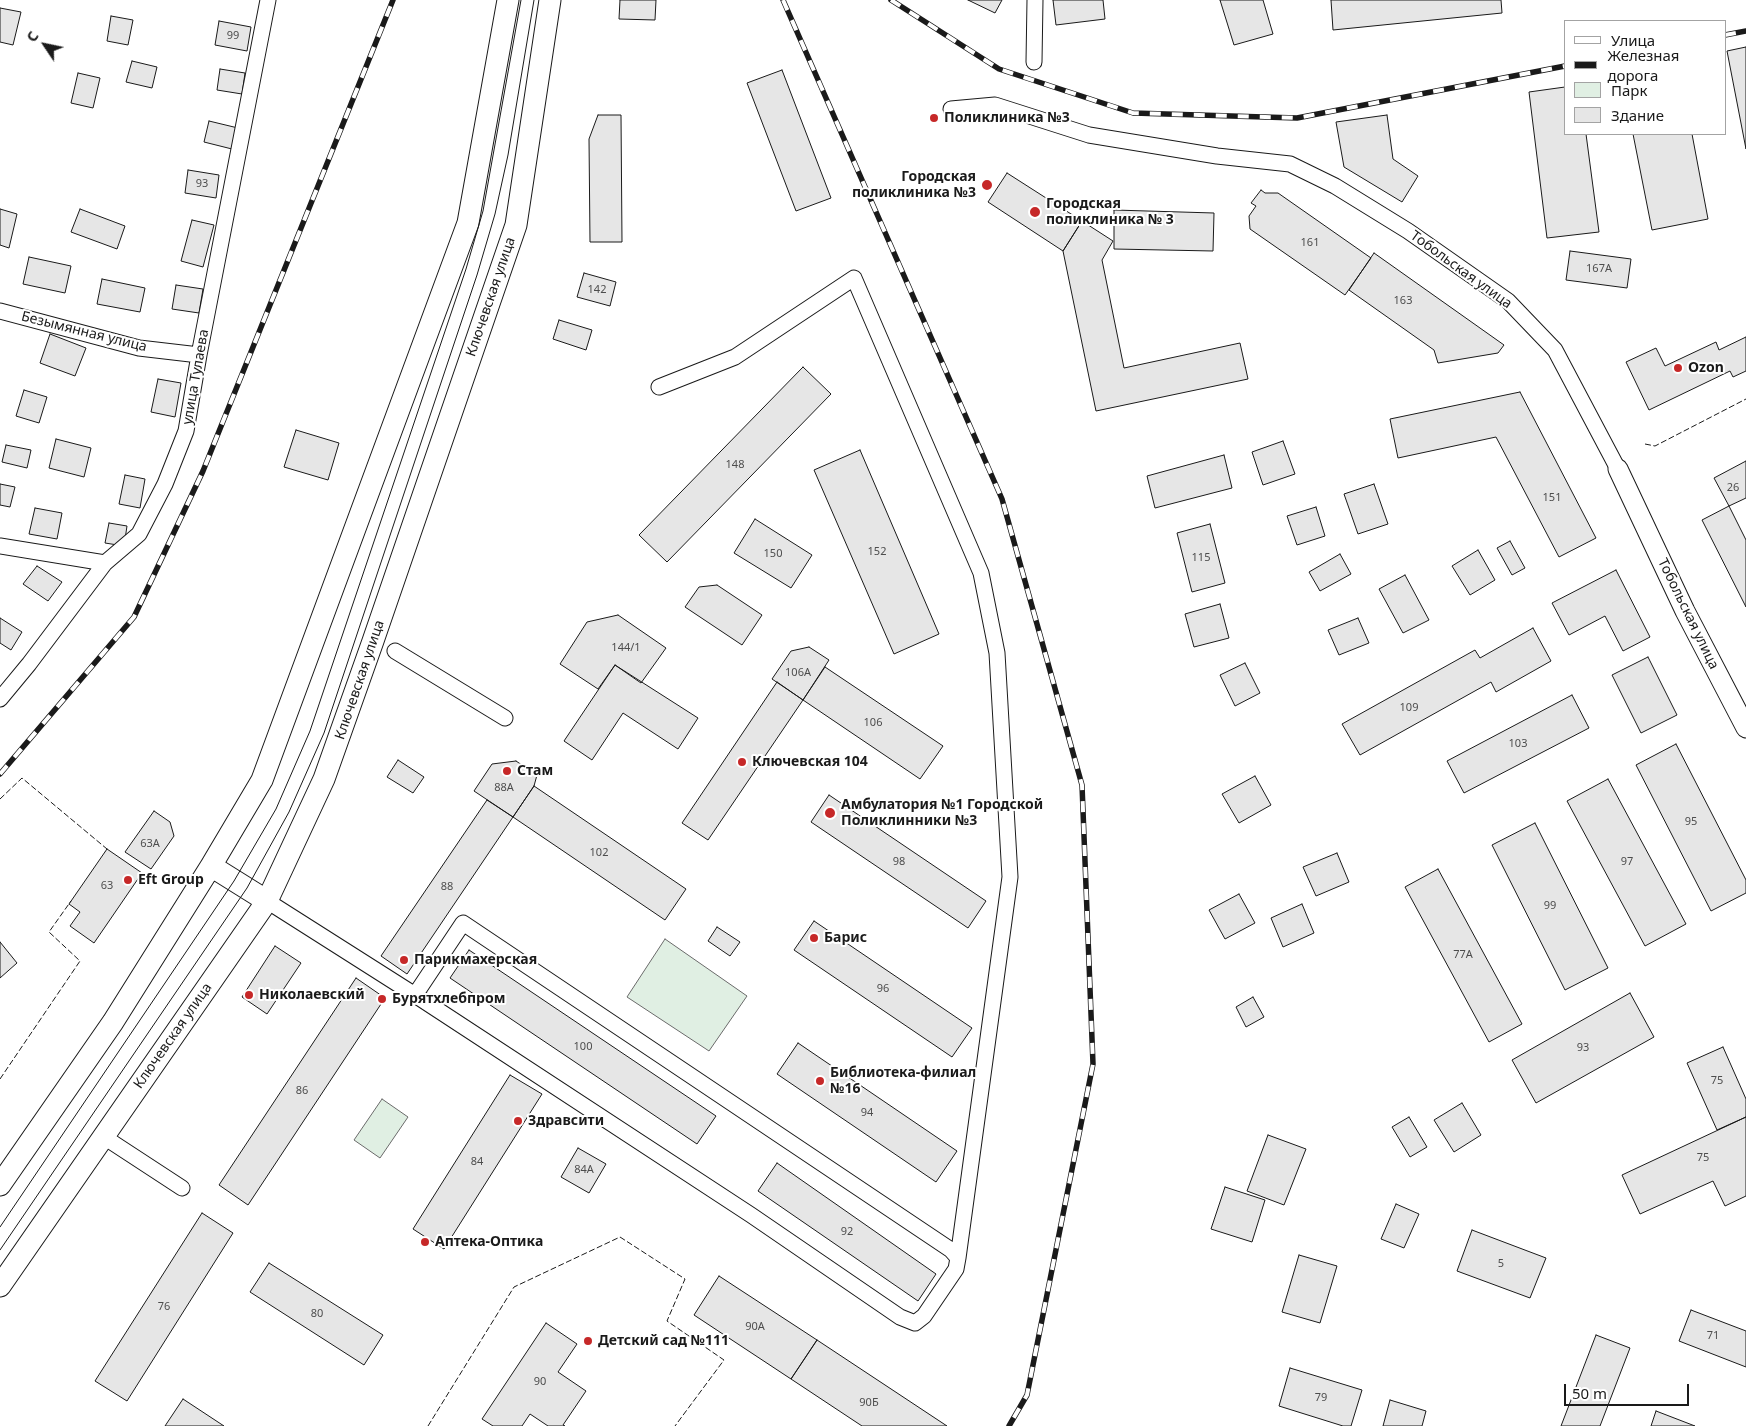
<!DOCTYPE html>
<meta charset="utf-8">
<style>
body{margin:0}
#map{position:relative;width:1746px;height:1426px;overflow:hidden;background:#fff;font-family:"Noto Sans",sans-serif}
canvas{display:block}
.legend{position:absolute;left:1564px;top:20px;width:162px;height:115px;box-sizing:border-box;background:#fff;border:1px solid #a3a3a3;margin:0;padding:6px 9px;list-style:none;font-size:15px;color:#1a1a1a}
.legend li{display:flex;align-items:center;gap:10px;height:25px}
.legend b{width:25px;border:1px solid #a3a3a3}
.north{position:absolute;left:20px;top:20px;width:50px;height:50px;-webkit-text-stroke:4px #fff;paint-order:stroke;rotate:304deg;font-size:14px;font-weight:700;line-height:20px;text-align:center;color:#1a1a1a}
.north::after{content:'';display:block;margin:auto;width:18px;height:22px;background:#1a1a1a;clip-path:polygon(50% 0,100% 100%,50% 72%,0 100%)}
.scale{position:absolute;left:1564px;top:1384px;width:125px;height:22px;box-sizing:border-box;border:2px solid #1a1a1a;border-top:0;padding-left:6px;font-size:15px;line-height:18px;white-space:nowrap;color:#1a1a1a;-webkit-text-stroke:4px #fff;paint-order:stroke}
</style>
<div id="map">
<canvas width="1746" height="1426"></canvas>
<ul class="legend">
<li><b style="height:6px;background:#fff"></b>Улица</li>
<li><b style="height:6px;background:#1a1a1a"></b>Железная дорога</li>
<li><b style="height:14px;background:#e0efe3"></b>Парк</li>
<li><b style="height:14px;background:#e6e6e6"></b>Здание</li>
</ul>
<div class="north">С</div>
<div class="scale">50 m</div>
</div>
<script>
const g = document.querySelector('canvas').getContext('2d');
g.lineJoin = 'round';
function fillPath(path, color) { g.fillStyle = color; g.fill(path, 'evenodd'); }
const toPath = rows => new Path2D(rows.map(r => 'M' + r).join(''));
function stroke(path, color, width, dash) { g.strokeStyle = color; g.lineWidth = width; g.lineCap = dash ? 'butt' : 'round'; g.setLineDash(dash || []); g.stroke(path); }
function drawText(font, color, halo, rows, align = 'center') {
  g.font = font + ' "Noto Sans",sans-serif'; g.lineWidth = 4; g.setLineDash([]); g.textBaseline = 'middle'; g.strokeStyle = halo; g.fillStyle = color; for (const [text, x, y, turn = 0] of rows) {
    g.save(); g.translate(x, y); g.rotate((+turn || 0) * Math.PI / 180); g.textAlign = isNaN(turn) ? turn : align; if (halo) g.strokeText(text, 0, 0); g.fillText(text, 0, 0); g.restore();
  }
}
const green = toPath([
 [665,939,747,996,709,1051,627,997,665,939],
 [382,1099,408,1117,380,1158,354,1140,382,1099]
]);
fillPath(green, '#e0efe3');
stroke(green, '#6a6a6a', 1);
const building = toPath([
 [620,0,656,0,655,20,619,19,620,0],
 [968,0,1002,0,995,13,968,0],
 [1053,0,1103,0,1105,19,1056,25,1053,0],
 [1220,0,1263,0,1273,34,1234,45,1220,0],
 [1331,0,1501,0,1502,13,1333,30,1331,0],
 [0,8,21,12,13,45,0,42,0,8],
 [111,16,133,20,128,45,107,41,111,16],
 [219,21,251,27,247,51,215,45,219,21],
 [1746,47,1746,149,1727,51,1746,47],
 [132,61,157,67,152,88,126,82,132,61],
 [220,69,245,73,242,94,217,90,220,69],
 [782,70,831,198,796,211,747,83,782,70],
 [78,73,100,78,93,108,71,103,78,73],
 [1565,87,1565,134,1586,134,1599,232,1547,238,1529,92,1565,87],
 [598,115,621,115,622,242,590,242,589,139,598,115],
 [1387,115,1393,159,1418,176,1402,202,1344,167,1336,122,1387,115],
 [209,121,238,128,232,149,204,142,209,121],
 [1633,134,1692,134,1708,219,1652,230,1633,134],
 [188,170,219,175,216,198,185,193,188,170],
 [1007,173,1082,221,1063,251,988,202,1007,173],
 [1261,190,1265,193,1278,193,1371,258,1345,295,1250,229,1249,216,1256,206,1251,203,1261,190],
 [0,209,17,214,9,248,0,245,0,209],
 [80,209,125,226,117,249,71,232,80,209],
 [1114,210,1214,213,1213,251,1114,249,1114,210],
 [192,220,214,225,203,267,181,261,192,220],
 [1082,221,1113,241,1102,260,1124,368,1240,343,1248,379,1096,411,1063,251,1082,221],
 [1570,251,1631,259,1627,288,1566,280,1570,251],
 [1374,253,1504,345,1498,353,1438,363,1434,350,1349,290,1374,253],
 [29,257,71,266,65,293,23,284,29,257],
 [584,273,616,282,610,306,577,297,584,273],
 [102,279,145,288,140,312,97,304,102,279],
 [176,285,203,289,199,313,172,309,176,285],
 [559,320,592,330,586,350,553,339,559,320],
 [50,334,86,348,75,376,40,363,50,334],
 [1746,337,1746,371,1733,377,1730,371,1649,410,1626,362,1656,348,1665,366,1716,342,1719,350,1746,337],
 [803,367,831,394,667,562,639,535,803,367],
 [158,379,181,383,175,417,151,412,158,379],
 [24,390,47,397,39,423,16,416,24,390],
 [1520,392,1596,538,1559,557,1496,437,1398,458,1390,419,1520,392],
 [296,430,339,443,328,480,284,467,296,430],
 [56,439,91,448,84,477,49,468,56,439],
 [1283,441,1295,474,1263,485,1252,452,1283,441],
 [6,445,31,450,27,468,2,462,6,445],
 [860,450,939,634,894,654,814,470,860,450],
 [1224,455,1232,488,1155,508,1147,476,1224,455],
 [1746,461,1746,498,1729,506,1714,478,1746,461],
 [125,475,145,479,140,508,119,504,125,475],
 [0,484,15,487,10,507,0,505,0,484],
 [1374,484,1388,524,1358,534,1344,494,1374,484],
 [1729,506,1746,540,1746,607,1702,520,1729,506],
 [1316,507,1325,536,1297,545,1287,516,1316,507],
 [35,508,62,513,57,539,29,534,35,508],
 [755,519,812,555,791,588,734,553,755,519],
 [109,523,127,526,124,546,105,543,109,523],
 [1210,524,1225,583,1192,592,1177,533,1210,524],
 [1510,541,1525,568,1512,575,1497,548,1510,541],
 [1478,550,1495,580,1470,595,1452,566,1478,550],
 [1340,554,1351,574,1320,591,1309,572,1340,554],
 [37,566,62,582,48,601,23,584,37,566],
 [1616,570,1650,637,1623,651,1605,616,1569,635,1552,603,1616,570],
 [1405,575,1429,620,1403,633,1379,589,1405,575],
 [717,585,762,615,742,645,685,607,699,587,717,585],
 [1220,604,1229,638,1194,647,1185,614,1220,604],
 [618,615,666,648,641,683,615,665,598,689,560,664,587,622,618,615],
 [0,618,22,632,11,650,0,643,0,618],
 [1358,618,1369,643,1339,655,1328,630,1358,618],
 [1533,628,1551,661,1496,692,1491,682,1360,755,1342,724,1475,650,1480,658,1533,628],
 [809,647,829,660,803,700,772,679,791,651,809,647],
 [1648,657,1677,715,1641,733,1612,675,1648,657],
 [1245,663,1260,693,1235,706,1220,675,1245,663],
 [615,665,698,718,678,749,623,713,592,760,564,741,615,665],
 [825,667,943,746,920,779,803,700,825,667],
 [777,682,803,700,708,840,682,823,777,682],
 [1572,695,1589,728,1464,793,1447,761,1572,695],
 [1676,744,1746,880,1746,893,1711,911,1636,765,1676,744],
 [398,760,424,777,413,793,387,777,398,760],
 [516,761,537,775,534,786,513,817,474,791,492,764,516,761],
 [1255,776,1271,805,1239,823,1222,794,1255,776],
 [1608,779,1686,924,1645,946,1567,801,1608,779],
 [534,786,686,889,665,920,513,817,534,786],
 [829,795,986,901,968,928,811,822,829,795],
 [487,800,513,817,407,974,381,956,487,800],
 [154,811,170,822,174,836,151,869,125,852,154,811],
 [1535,823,1608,968,1565,990,1492,845,1535,823],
 [107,849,142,873,94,943,70,926,80,912,69,904,107,849],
 [1337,853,1349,882,1316,896,1303,867,1337,853],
 [1438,869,1522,1024,1489,1042,1405,887,1438,869],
 [1239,894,1255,923,1225,939,1209,910,1239,894],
 [1302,904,1314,933,1283,947,1271,918,1302,904],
 [814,921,972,1028,952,1057,794,950,814,921],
 [717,927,740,942,730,956,708,941,717,927],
 [0,942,17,963,0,978,0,942],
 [275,946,301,963,267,1014,242,997,275,946],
 [469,950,716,1116,697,1144,450,978,469,950],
 [356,978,385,998,248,1205,219,1185,356,978],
 [1630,993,1654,1037,1536,1103,1512,1060,1630,993],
 [1253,997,1264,1017,1246,1027,1236,1007,1253,997],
 [798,1043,957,1151,936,1182,777,1074,798,1043],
 [1723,1047,1746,1099,1746,1117,1717,1130,1687,1063,1723,1047],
 [510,1075,542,1094,444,1249,413,1229,510,1075],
 [1462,1103,1481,1135,1454,1152,1434,1120,1462,1103],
 [1409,1117,1427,1147,1410,1157,1392,1127,1409,1117],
 [1746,1117,1746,1196,1725,1206,1713,1181,1640,1214,1622,1175,1746,1117],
 [1268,1135,1306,1149,1284,1205,1247,1191,1268,1135],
 [578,1148,606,1164,589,1193,561,1177,578,1148],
 [777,1163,936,1274,918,1301,758,1191,777,1163],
 [1225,1187,1265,1200,1252,1242,1211,1229,1225,1187],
 [1396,1204,1419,1214,1404,1248,1381,1239,1396,1204],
 [202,1213,233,1233,127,1401,95,1381,202,1213],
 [1472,1230,1546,1258,1530,1298,1457,1271,1472,1230],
 [1299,1255,1337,1266,1320,1323,1282,1312,1299,1255],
 [269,1263,383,1335,364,1365,250,1292,269,1263],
 [719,1276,817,1340,791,1379,694,1315,719,1276],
 [1691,1310,1746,1331,1746,1367,1679,1341,1691,1310],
 [546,1323,577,1344,558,1372,586,1391,563,1425,565,1426,548,1426,530,1414,522,1426,493,1426,482,1419,546,1323],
 [1596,1335,1630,1348,1600,1426,1561,1426,1596,1335],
 [817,1340,947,1426,862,1426,791,1379,817,1340],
 [1290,1368,1362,1390,1351,1426,1343,1426,1279,1406,1290,1368],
 [183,1399,224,1426,165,1426,183,1399],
 [1390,1400,1426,1411,1422,1426,1383,1426,1390,1400],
 [1656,1411,1695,1426,1651,1426,1656,1411]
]);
fillPath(building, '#e6e6e6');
stroke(building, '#1a1a1a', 1);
const minor = toPath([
 [1034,62,1035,0],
 [951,109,995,105,1089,135,1217,156,1290,164,1335,186,1408,231,1508,301,1555,350,1618,469],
 [0,311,139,348,199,355],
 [659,387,735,357,854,278,981,573,997,653,1010,877,958,1258],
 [0,546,105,563],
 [395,651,505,718],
 [0,699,29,664,105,563,139,534,165,484,186,431,199,355,268,0],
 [267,901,415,995,751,1215,900,1317,915,1323,924,1316,956,1269,958,1258,951,1250,463,923,415,995],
 [104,1137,182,1188]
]);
const tertiary = toPath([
 [1618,469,1685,611,1746,728]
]);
const secondary = toPath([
 [211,866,267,901],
 [0,1185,113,1022,211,866,262,780,468,223,508,0],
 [0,1286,267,901,324,779,373,641,516,225,550,0]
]);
stroke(minor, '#1a1a1a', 17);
stroke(tertiary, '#1a1a1a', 21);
stroke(secondary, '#1a1a1a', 23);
stroke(minor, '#fff', 15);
stroke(tertiary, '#fff', 19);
stroke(secondary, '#fff', 21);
stroke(toPath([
 [0,1227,234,881,276,809,310,731,466,269,483,211,521,0],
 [0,1250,247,888,289,812,324,733,477,275,495,214,508,155,534,0]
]), '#1a1a1a', 1);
const rail = toPath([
 [783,0,1002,499,1082,785,1093,1064,1027,1395,1009,1426],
 [891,0,999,69,1133,113,1297,118,1565,66],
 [1725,35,1746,31],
 [0,774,134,617,203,471,393,0]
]);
stroke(rail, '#1a1a1a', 5.5);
stroke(rail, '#fff', 4, [11]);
stroke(toPath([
 [1645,444,1655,446,1746,399],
 [0,799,22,778,107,849,105,852],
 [0,1079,80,961,49,932,71,901],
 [428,1426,514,1287,620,1237,685,1279,667,1321,724,1360,675,1426]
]), '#1a1a1a', 1, [6, 2.5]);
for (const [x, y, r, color] of [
 [934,118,5,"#c62828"],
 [987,185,6,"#c62828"],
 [1035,212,6,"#c62828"],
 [1678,368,5,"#c62828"],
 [742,762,5,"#c62828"],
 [507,771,5,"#c62828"],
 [830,813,6,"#c62828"],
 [128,880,5,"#c62828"],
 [814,938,5,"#c62828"],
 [404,960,5,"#c62828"],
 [249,995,5,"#c62828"],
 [382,999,5,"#c62828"],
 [820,1081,5,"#c62828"],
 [518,1121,5,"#c62828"],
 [425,1242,5,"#c62828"],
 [588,1341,5,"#c62828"]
]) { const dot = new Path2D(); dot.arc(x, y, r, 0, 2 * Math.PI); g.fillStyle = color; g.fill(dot); stroke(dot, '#fff', 2); }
drawText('11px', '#4d4d4d', null, [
 ["99",233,36],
 ["93",202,184],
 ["161",1310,243],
 ["167А",1599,269],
 ["142",597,290],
 ["163",1403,301],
 ["148",735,465],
 ["26",1733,488],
 ["151",1552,498],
 ["152",877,552],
 ["150",773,554],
 ["115",1201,558],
 ["144/1",626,648],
 ["106А",798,673],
 ["109",1409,708],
 ["106",873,723],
 ["103",1518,744],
 ["88А",504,788],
 ["95",1691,822],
 ["63А",150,844],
 ["102",599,853],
 ["98",899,862],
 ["97",1627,862],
 ["63",107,886],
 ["88",447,887],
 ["99",1550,906],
 ["77А",1463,955],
 ["96",883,989],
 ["100",583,1047],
 ["93",1583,1048],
 ["75",1717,1081],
 ["86",302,1091],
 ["94",867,1113],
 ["75",1703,1158],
 ["84",477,1162],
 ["84А",584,1170],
 ["92",847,1232],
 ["5",1501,1264],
 ["76",164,1307],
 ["80",317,1314],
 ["90А",755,1327],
 ["71",1713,1336],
 ["90",540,1382],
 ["79",1321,1398],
 ["90Б",869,1403]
]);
drawText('bold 14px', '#1a1a1a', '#fff', [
 ["Поликлиника №3",944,118],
 ["Городская",976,177,"right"],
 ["поликлиника №3",976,193,"right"],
 ["Городская",1046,204],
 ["поликлиника № 3",1046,220],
 ["Ozon",1688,368],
 ["Ключевская 104",752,762],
 ["Стам",517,771],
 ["Амбулатория №1 Городской",841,805],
 ["Поликлинники №3",841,821],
 ["Eft Group",138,880],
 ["Барис",824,938],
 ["Парикмахерская",414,960],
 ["Николаевский",259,995],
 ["Бурятхлебпром",392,999],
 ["Библиотека-филиал",830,1073],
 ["№16",830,1089],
 ["Здравсити",528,1121],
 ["Аптека-Оптика",435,1242],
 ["Детский сад №111",598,1341]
], 'left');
drawText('14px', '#1a1a1a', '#fff', [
 ["Тобольская улица",1461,270,36],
 ["Ключевская улица",491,297,-71],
 ["Безымянная улица",84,332,14],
 ["улица Тулаева",196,377,-80],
 ["Тобольская улица",1688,614,64],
 ["Ключевская улица",360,680,-71],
 ["Ключевская улица",173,1036,-55]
]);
</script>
